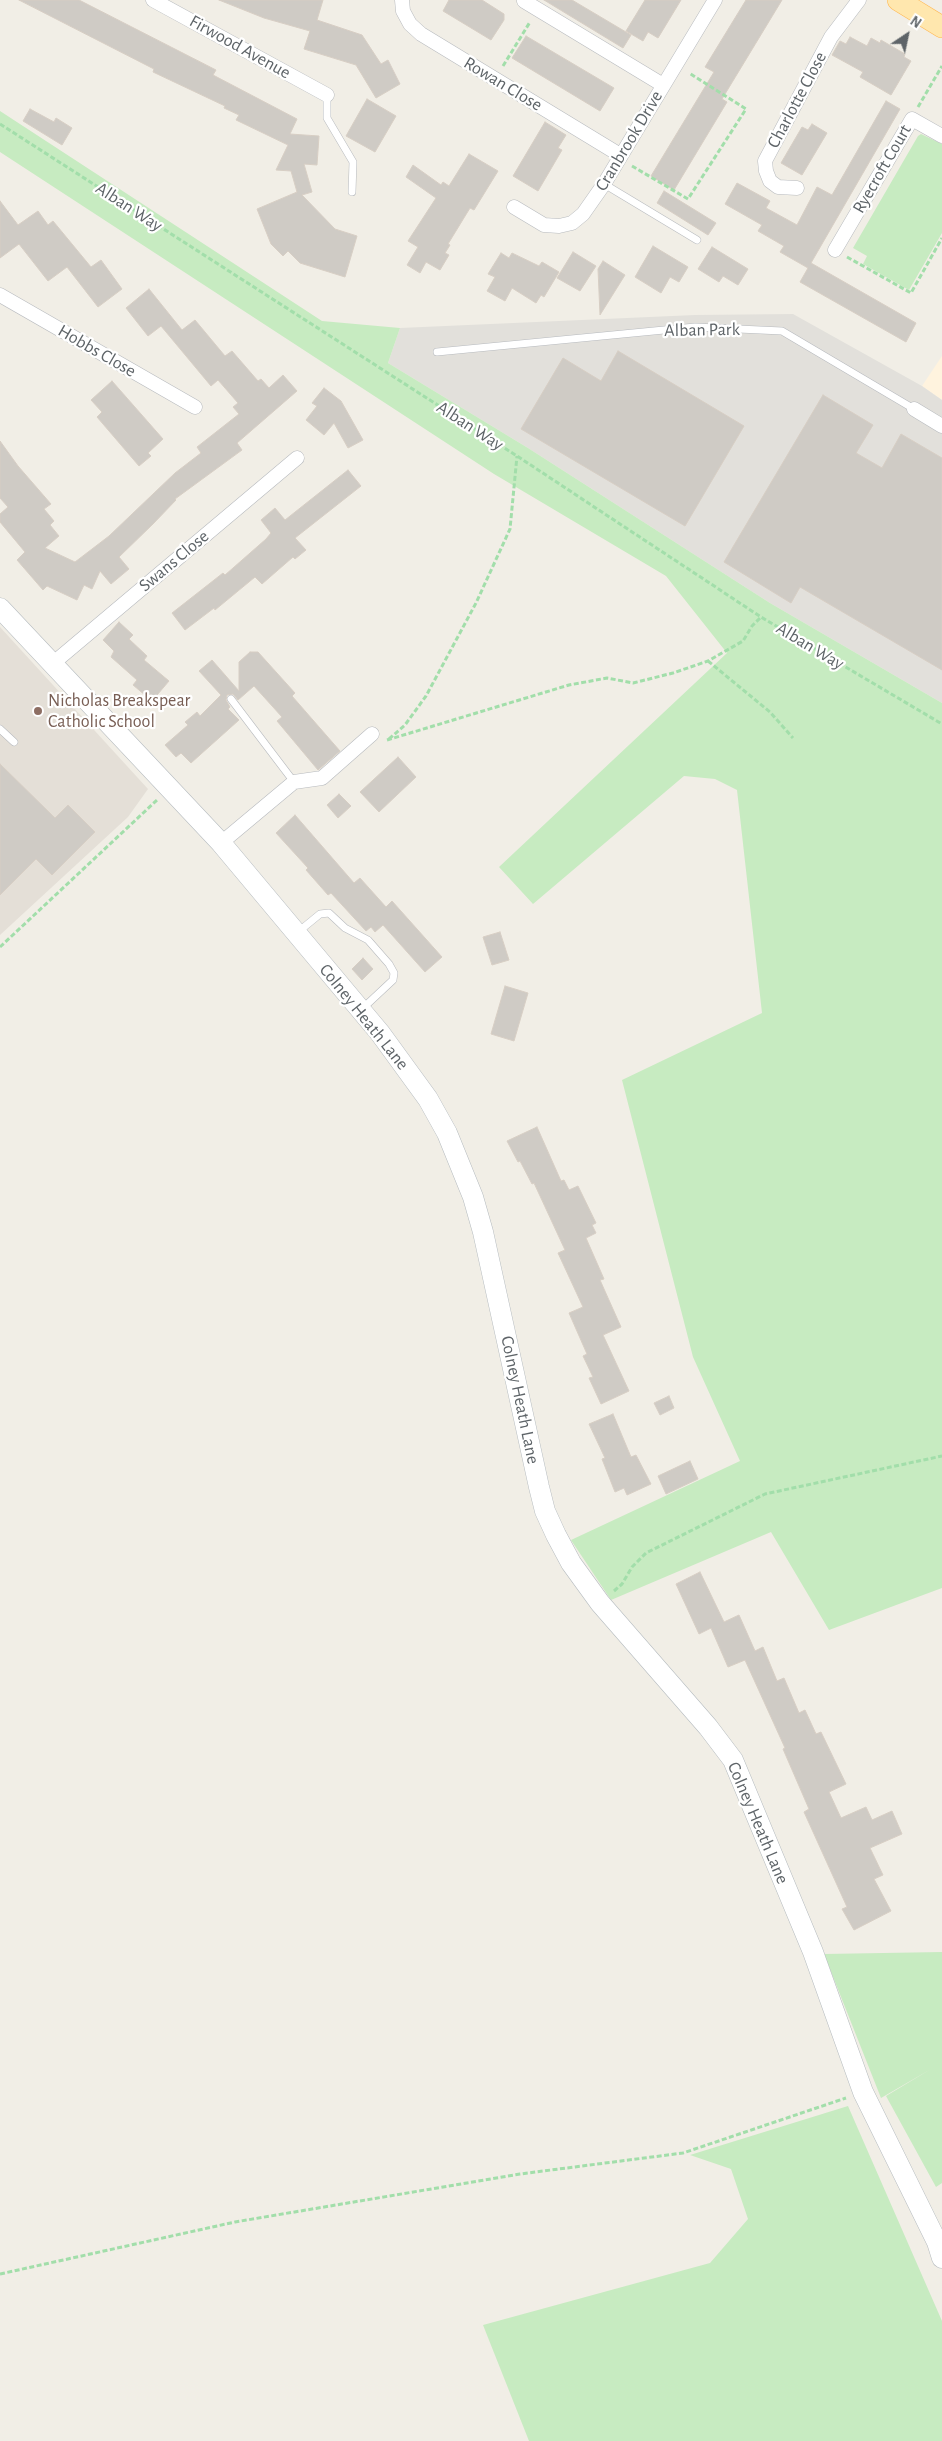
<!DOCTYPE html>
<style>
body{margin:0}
#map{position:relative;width:942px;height:2441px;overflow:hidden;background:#f1eee6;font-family:"Alegreya Sans",sans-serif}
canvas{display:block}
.north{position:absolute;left:882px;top:10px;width:50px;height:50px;-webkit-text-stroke:4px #fff;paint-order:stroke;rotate:34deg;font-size:14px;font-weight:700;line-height:20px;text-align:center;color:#5e6468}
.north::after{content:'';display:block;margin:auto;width:18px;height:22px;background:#5e6468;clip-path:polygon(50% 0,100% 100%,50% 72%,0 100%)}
</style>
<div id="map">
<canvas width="942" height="2441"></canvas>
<div class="north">N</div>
</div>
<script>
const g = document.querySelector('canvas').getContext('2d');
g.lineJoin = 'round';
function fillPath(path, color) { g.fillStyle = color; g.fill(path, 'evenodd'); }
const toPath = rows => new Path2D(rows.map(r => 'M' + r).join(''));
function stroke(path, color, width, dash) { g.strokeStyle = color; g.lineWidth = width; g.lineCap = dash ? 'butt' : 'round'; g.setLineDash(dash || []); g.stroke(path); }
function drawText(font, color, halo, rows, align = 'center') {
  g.font = font + ' "Alegreya Sans",sans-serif'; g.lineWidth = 4.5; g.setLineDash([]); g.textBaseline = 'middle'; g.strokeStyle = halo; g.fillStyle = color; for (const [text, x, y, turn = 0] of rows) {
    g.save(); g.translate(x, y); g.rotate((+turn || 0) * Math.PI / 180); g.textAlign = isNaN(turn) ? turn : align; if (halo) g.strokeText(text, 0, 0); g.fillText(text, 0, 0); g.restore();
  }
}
fillPath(toPath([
 [942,356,942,400,922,386]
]), '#fff3de');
fillPath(toPath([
 [793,314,922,386,942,400,942,703,770,603,528,448,388,363,400,328,695,315]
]), '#e2e0db');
fillPath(toPath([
 [0,627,148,789,128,817,0,935]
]), '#e4dfd7');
fillPath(toPath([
 [0,111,322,321,400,328,388,363,528,448,770,603,942,703,942,1588,829,1630,771,1532,611,1600,571,1540,740,1461,693,1357,622,1080,762,1013,737,790,715,779,684,776,533,904,499,867,727,653,666,576,494,474,0,152],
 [921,134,942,144,942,233,909,290,863,264,867,256,853,248,918,136],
 [942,1952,942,2183,936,2187,886,2096,931,2069,881,2098,824,1954],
 [848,2106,942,2321,942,2441,529,2441,483,2325,710,2263,748,2219,731,2169,690,2155]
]), '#c7ebc1');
const building = toPath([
 [19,0,79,0,216,70,213,75,297,119,290,134,319,136,317,165,304,164,312,192,302,195,335,229,357,236,345,277,300,263,288,251,283,256,271,244,257,209,297,192,291,171,276,170,288,145,236,120,239,115,224,108,225,106,153,72,154,69,19,0],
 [219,0,323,0,317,20,362,35,381,64,388,60,400,84,376,98,356,65,304,49,310,31,264,18,219,0],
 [449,0,482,0,504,14,504,20,491,40,443,11,449,0],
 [544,0,572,0,631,35,623,48,544,0],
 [645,0,681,0,658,38,648,32,643,41,626,31,645,0],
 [746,0,782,0,722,99,727,102,674,190,651,176,714,72,705,67,746,0],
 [526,36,614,88,600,111,512,58,526,36],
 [850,37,867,46,871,38,880,43,881,40,905,54,904,57,911,61,891,95,860,77,863,72,832,55,840,41,846,44,850,37],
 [367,99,396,116,375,152,346,136,367,99],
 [886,101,900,109,811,263,916,323,906,342,800,282,808,268,780,252,784,246,758,231,762,225,725,204,737,183,770,201,766,208,797,225,817,187,832,195,886,101],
 [30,109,54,122,56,118,72,128,62,145,23,121,30,109],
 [545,122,566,135,558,148,562,150,538,191,513,176,545,122],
 [812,124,827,133,802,175,781,163,802,127,808,130,812,124],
 [469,154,498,171,474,210,470,208,448,244,450,245,445,253,449,255,440,270,426,262,420,273,407,265,418,247,408,241,436,198,406,177,413,165,441,185,443,182,449,186,469,154],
 [664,191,716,223,708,235,657,203,664,191],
 [0,201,18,225,38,211,48,225,53,221,91,267,101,260,122,289,98,307,67,267,48,281,19,244,0,258,0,201],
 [653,246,688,267,679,282,670,277,661,293,635,277,653,246],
 [712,247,748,269,738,285,723,276,719,282,698,269,712,247],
 [573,252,596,266,580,291,557,278,573,252],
 [501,253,509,258,512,253,539,266,542,262,559,272,544,297,541,295,536,303,512,288,505,301,487,291,495,277,488,274,501,253],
 [603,261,625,275,600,315,598,269,603,261],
 [149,289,182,330,195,320,225,356,232,351,258,381,261,379,269,388,283,375,297,391,237,443,242,450,175,499,176,500,153,524,119,557,129,569,111,584,100,571,92,589,84,585,77,600,47,586,43,590,17,560,25,552,0,522,0,514,8,507,0,498,0,441,18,466,51,504,44,509,54,521,50,525,59,536,45,548,75,562,109,536,175,473,201,453,197,447,239,414,233,407,238,403,218,380,211,386,161,326,148,336,126,308,149,289],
 [618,351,744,426,685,526,521,429,563,358,601,381,618,351],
 [112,381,163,439,148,453,151,456,139,466,97,417,102,412,91,400,112,381],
 [324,388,341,401,363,440,348,448,334,423,324,435,306,420,317,406,312,403,324,388],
 [823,395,873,425,856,453,882,468,901,434,942,458,942,670,800,587,791,603,724,562,823,395],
 [348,470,361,486,295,538,306,550,295,559,293,557,262,584,255,577,215,610,214,608,185,630,172,613,223,573,225,575,266,539,271,533,261,520,275,508,285,520,348,470],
 [119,622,133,635,129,639,147,656,144,660,169,681,152,701,133,685,137,680,111,657,114,651,103,640,119,622],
 [250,652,258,652,295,693,292,696,340,751,318,770,277,721,282,717,254,686,238,700,233,694,227,695,226,700,230,707,228,709,239,720,191,763,181,753,176,757,165,745,188,725,185,722,197,712,200,716,221,695,199,671,212,660,239,691,239,662,250,652],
 [398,757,416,777,379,812,360,792,398,757],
 [0,764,55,818,68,805,95,832,52,875,36,859,0,895,0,764],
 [339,794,351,806,338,818,327,805,339,794],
 [295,815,354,883,360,878,386,907,392,901,442,957,425,972,383,925,375,932,371,927,366,931,331,893,328,895,306,870,308,868,276,833,295,815],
 [500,932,509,960,492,965,483,937,500,932],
 [363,958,373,969,362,980,352,969,363,958],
 [505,986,528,993,514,1041,491,1034,505,986],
 [537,1127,561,1181,564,1180,569,1190,578,1186,596,1223,592,1225,596,1233,586,1238,604,1279,600,1280,621,1327,603,1335,629,1391,601,1404,589,1378,593,1377,583,1356,587,1354,569,1313,583,1307,558,1253,565,1250,534,1183,532,1184,520,1161,518,1162,507,1141,537,1127],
 [669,1396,674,1408,660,1415,654,1403,669,1396],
 [613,1414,631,1457,636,1455,651,1484,627,1495,624,1488,615,1492,602,1459,605,1458,589,1424,613,1414],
 [690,1461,698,1479,666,1494,658,1476,690,1461],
 [700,1572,724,1622,739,1615,755,1651,763,1647,777,1681,784,1678,799,1713,805,1710,816,1734,821,1732,846,1784,829,1792,841,1818,866,1807,872,1820,892,1811,902,1834,870,1848,883,1875,874,1879,891,1911,854,1930,842,1909,847,1907,804,1812,809,1809,783,1749,785,1748,745,1660,728,1667,711,1628,699,1634,676,1584,700,1572]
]);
fillPath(building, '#cfcbc5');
stroke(building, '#d7cec4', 1);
const lane = toPath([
 [327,95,327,118,353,162,352,192],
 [604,184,697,240],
 [437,352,695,327,782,331,914,409],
 [231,699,294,782],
 [0,729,14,742],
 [298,932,320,914,329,913,345,928,368,940,389,964,394,973,393,980,362,1009]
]);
const street = toPath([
 [153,0,327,95],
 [402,0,403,11,410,24,421,34,620,155],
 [524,1,663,85],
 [797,188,778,187,770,181,766,171,765,161,831,37,859,0],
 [514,207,544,225,559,226,572,223,583,214,604,184,715,0],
 [835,250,912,119,942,136],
 [0,295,195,407],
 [914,409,942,426],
 [51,665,297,458],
 [221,843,294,782,322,778,372,734]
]);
const secondary = toPath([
 [0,608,221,843,380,1033,428,1099,447,1133,473,1197,483,1232,539,1487,545,1511,556,1535,571,1563,600,1603,708,1727,733,1760,813,1952,863,2092,937,2242,942,2258]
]);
const primary = toPath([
 [898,0,942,27]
]);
stroke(lane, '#b7babe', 8);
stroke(street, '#b7babe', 15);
stroke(secondary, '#b5bbbf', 21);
stroke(primary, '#ffb752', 22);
stroke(toPath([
 [503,66,530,22],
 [918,107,942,66],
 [0,124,517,456,761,617,942,724],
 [632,166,688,199,746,109,689,73],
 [847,257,911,293,942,238],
 [708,661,770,712,793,738],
 [389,739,405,725,426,696,476,603,510,529,517,456],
 [387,740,569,685,607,678,633,683,673,673,708,661,743,641,752,626,761,617],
 [0,947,157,800],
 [614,1591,622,1584,632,1567,646,1553,765,1494,942,1456],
 [0,2274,235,2222,520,2174,683,2153,846,2098]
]), '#a2deaa', 3, [5, 2.5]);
stroke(lane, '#fff', 7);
stroke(street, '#fff', 14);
stroke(secondary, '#fff', 20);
stroke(primary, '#ffe7ae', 21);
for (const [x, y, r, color] of [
 [38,711,5,"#8d6e63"]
]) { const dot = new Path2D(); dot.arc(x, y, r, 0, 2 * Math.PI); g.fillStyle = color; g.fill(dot); stroke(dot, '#fff', 2); }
drawText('18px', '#5e6468', '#fff', [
 ["Firwood Avenue",240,47,29],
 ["Rowan Close",503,84,31],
 ["Charlotte Close",797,100,-62],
 ["Cranbrook Drive",629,141,-59],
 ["Ryecroft Court",882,169,-60],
 ["Alban Way",129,207,33],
 ["Alban Park",702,330,-1],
 ["Hobbs Close",97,351,30],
 ["Alban Way",470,426,33],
 ["Swans Close",174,561,-40],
 ["Alban Way",810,646,31],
 ["Colney Heath Lane",364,1017,51],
 ["Colney Heath Lane",520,1400,78],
 ["Colney Heath Lane",758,1823,67]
]);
drawText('18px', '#785e54', '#fff', [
 ["Nicholas Breakspear",48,701],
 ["Catholic School",48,722]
], 'left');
</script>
